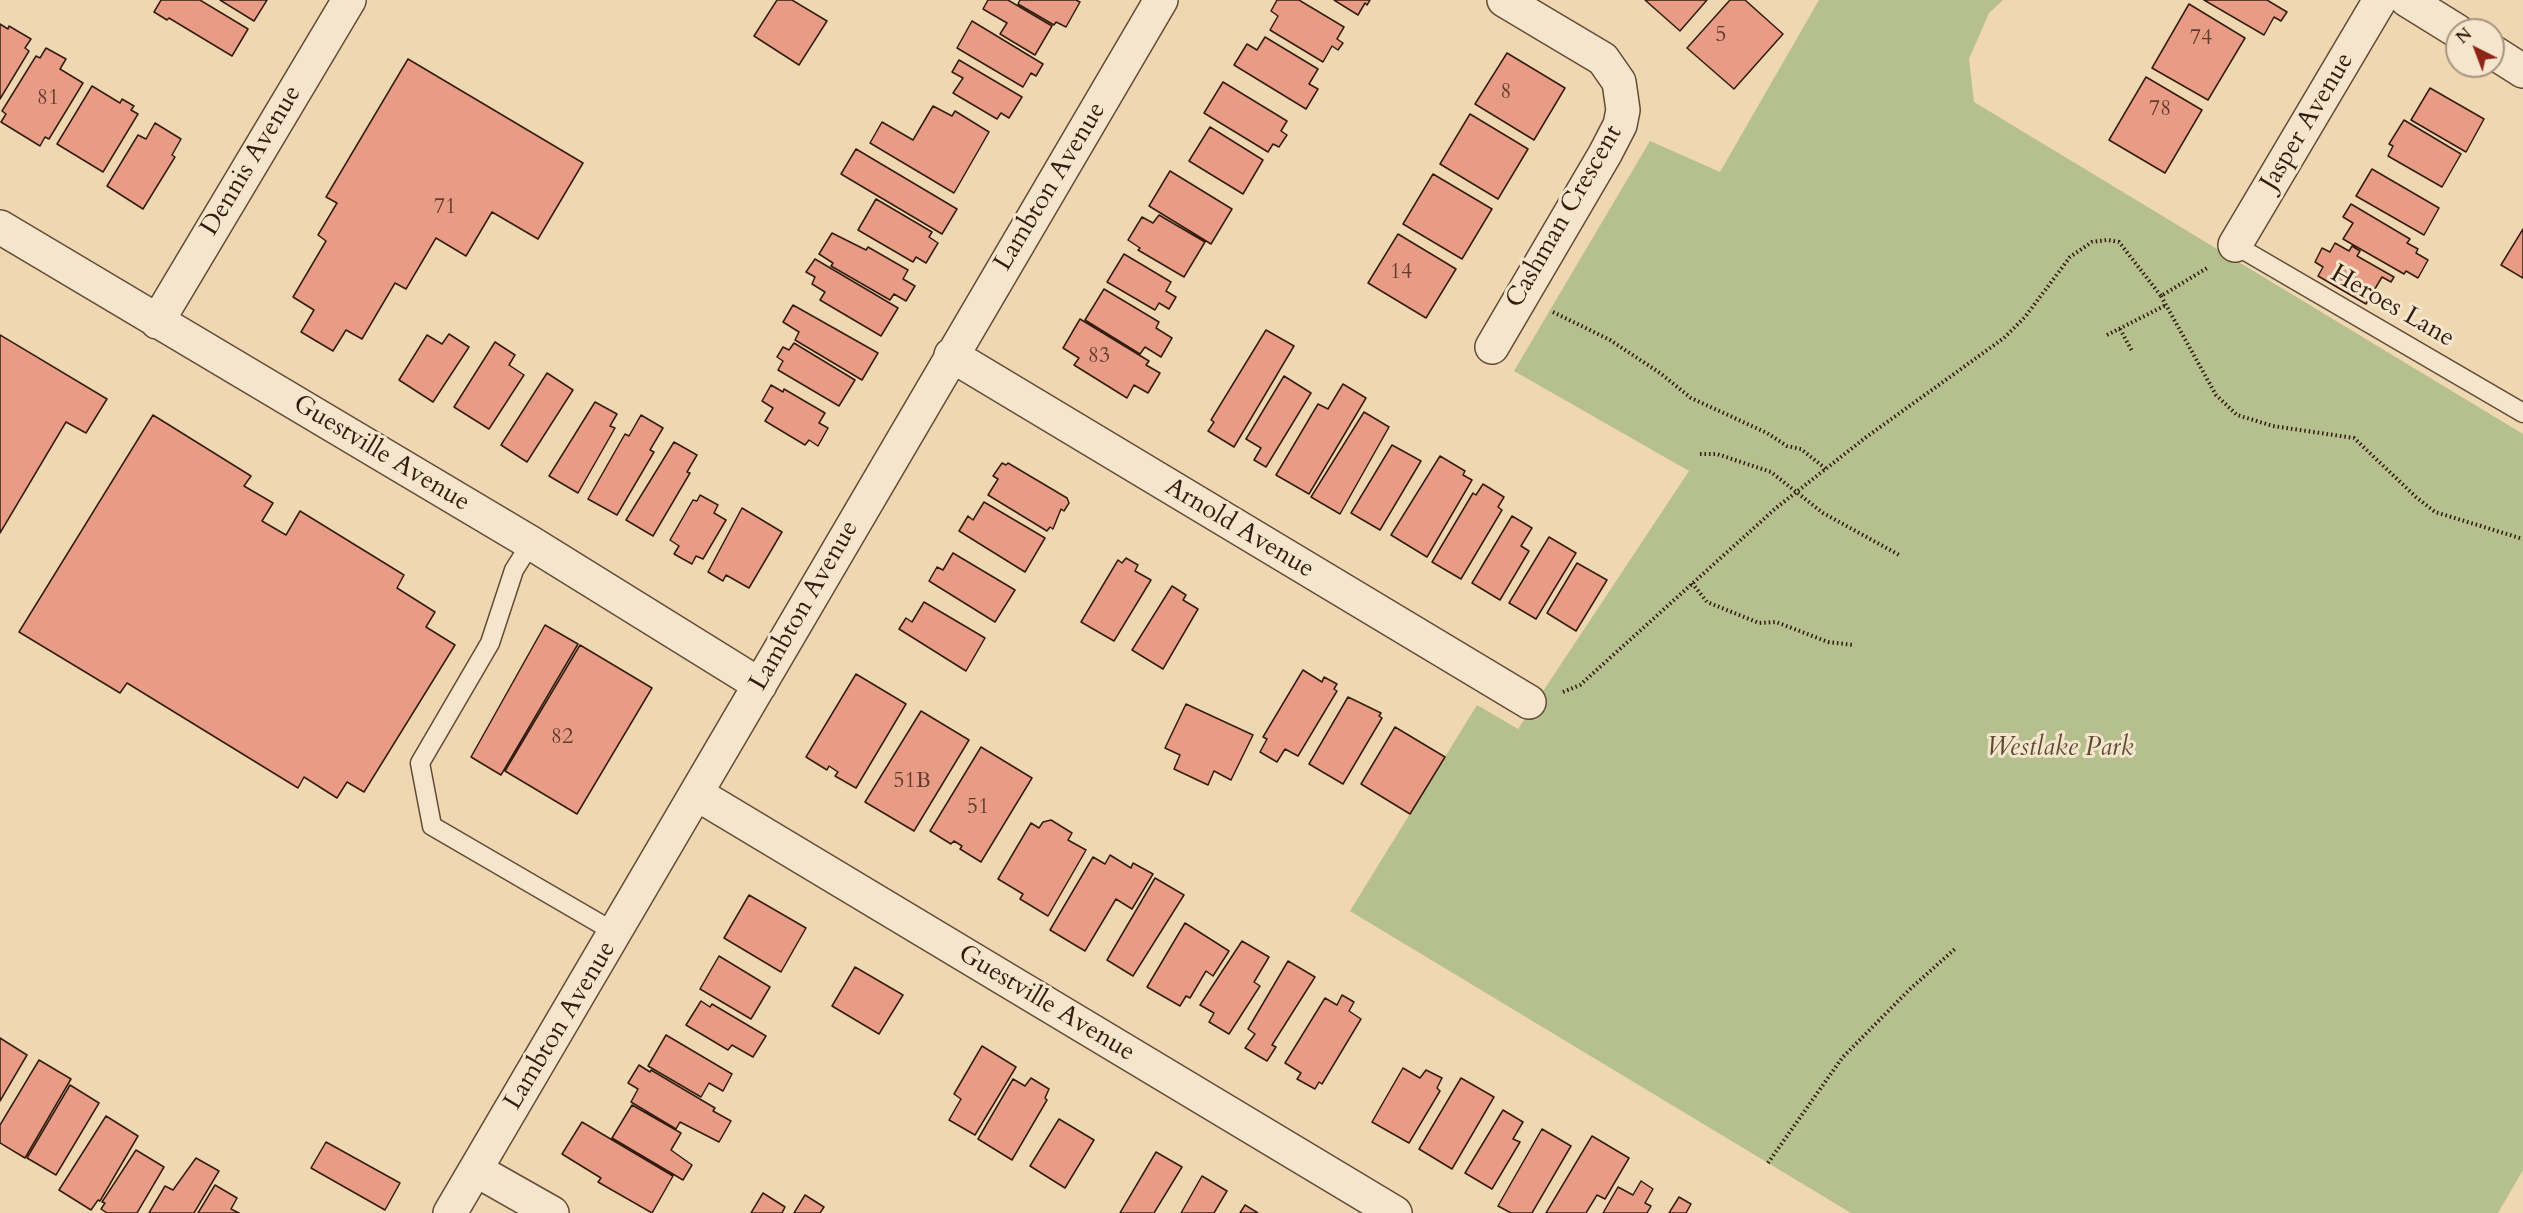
<!DOCTYPE html>
<style>
body{margin:0}
#map{position:relative;width:2523px;height:1213px;overflow:hidden;background:#efd7b1;font-family:Cardo,serif}
canvas{display:block}
.north{position:absolute;left:2445px;top:18px;width:60px;height:60px;box-sizing:border-box;background:#f5e5cc;border:2px solid #a79580;border-radius:50%;rotate:318deg;font-size:16px;font-weight:700;line-height:24px;text-align:center;color:#331c0e}
.north::after{content:'';display:block;margin:auto;width:21px;height:27px;background:#8f2418;clip-path:polygon(50% 0,100% 100%,50% 72%,0 100%)}
</style>
<div id="map">
<canvas width="2523" height="1213"></canvas>
<div class="north">N</div>
</div>
<script>
const g = document.querySelector('canvas').getContext('2d');
g.lineJoin = 'round';
function fillPath(path, color) { g.fillStyle = color; g.fill(path, 'evenodd'); }
const toPath = rows => new Path2D(rows.map(r => 'M' + r).join(''));
function stroke(path, color, width, dash) { g.strokeStyle = color; g.lineWidth = width; g.lineCap = dash ? 'butt' : 'round'; g.setLineDash(dash || []); g.stroke(path); }
function drawText(font, color, halo, rows, align = 'center') {
  g.font = font + ' Cardo,serif'; g.lineWidth = 6; g.setLineDash([]); g.textBaseline = 'middle'; g.strokeStyle = halo; g.fillStyle = color; for (const [text, x, y, turn = 0] of rows) {
    g.save(); g.translate(x, y); g.rotate((+turn || 0) * Math.PI / 180); g.textAlign = isNaN(turn) ? turn : align; if (halo) g.strokeText(text, 0, 0); g.fillText(text, 0, 0); g.restore();
  }
}
fillPath(toPath([
 [1819,0,2003,0,1989,13,1969,59,1974,102,2523,434,2523,1170,2498,1213,1851,1213,1350,911,1477,705,1518,729,1689,471,1514,371,1650,141,1720,172]
]), '#b6bf8e');
const building = toPath([
 [161,0,200,0,248,29,232,56,169,18,167,20,154,12,161,0],
 [220,0,267,0,254,21,220,0],
 [777,0,792,0,827,21,799,65,754,36,777,0],
 [988,0,1008,0,1052,26,1035,55,1000,34,1007,23,983,9,988,0],
 [1020,0,1076,0,1080,2,1066,27,1056,22,1054,25,1018,4,1020,0],
 [1277,0,1299,0,1344,27,1337,39,1343,43,1338,50,1332,46,1323,62,1270,30,1278,16,1271,11,1277,0],
 [1334,0,1370,0,1367,5,1365,3,1358,15,1334,0],
 [1645,0,1707,0,1680,31,1645,0],
 [1730,0,1745,0,1783,34,1734,89,1687,48,1730,0],
 [2204,0,2267,0,2287,12,2281,21,2274,17,2264,35,2204,0],
 [2189,4,2245,38,2208,100,2152,68,2189,4],
 [972,21,1043,64,1036,76,1031,73,1023,87,957,48,972,21],
 [0,24,8,29,9,26,31,39,25,48,29,51,0,99,0,24],
 [1265,37,1318,69,1309,84,1318,89,1306,109,1234,65,1247,44,1257,50,1265,37],
 [46,48,66,59,60,69,83,83,49,139,45,137,40,146,1,122,6,114,2,111,36,56,40,58,46,48],
 [1507,53,1565,88,1534,140,1475,104,1507,53],
 [408,59,583,163,538,239,492,212,466,256,436,238,406,289,395,283,362,339,346,330,333,351,301,332,314,310,293,297,326,241,318,235,337,203,326,197,408,59],
 [959,60,1022,97,1009,118,1001,113,997,119,953,93,963,78,952,72,959,60],
 [2146,77,2202,110,2165,173,2109,140,2146,77],
 [1223,82,1287,121,1281,131,1287,135,1279,147,1273,144,1268,152,1204,113,1223,82],
 [92,86,120,103,122,99,134,106,131,110,138,114,103,172,57,144,92,86],
 [2430,88,2484,119,2466,152,2411,120,2430,88],
 [933,106,952,116,955,111,989,132,954,193,870,143,882,122,913,140,933,106],
 [1470,114,1528,149,1498,199,1440,164,1470,114],
 [2404,120,2461,154,2442,187,2388,156,2393,146,2389,144,2404,120],
 [155,123,181,139,172,155,175,157,143,209,107,186,138,135,146,139,155,123],
 [1210,127,1263,160,1243,194,1189,161,1210,127],
 [856,149,957,209,942,234,841,174,856,149],
 [2372,169,2439,208,2424,235,2356,196,2372,169],
 [1170,171,1232,209,1211,244,1149,206,1170,171],
 [1433,174,1492,209,1462,259,1403,224,1433,174],
 [876,199,932,232,929,237,938,243,926,263,916,257,913,262,858,230,876,199],
 [2351,204,2410,239,2407,243,2418,249,2416,253,2428,260,2418,278,2406,271,2404,274,2343,239,2353,223,2343,217,2351,204],
 [1159,215,1205,242,1184,277,1138,250,1140,248,1128,240,1142,217,1153,223,1159,215],
 [2523,229,2523,278,2501,265,2523,229],
 [832,233,866,250,868,247,908,270,903,279,915,286,906,301,894,294,890,300,831,266,833,263,819,254,832,233],
 [1398,234,1456,269,1426,318,1368,283,1398,234],
 [2335,243,2349,251,2352,246,2360,251,2357,256,2394,277,2391,282,2382,277,2366,304,2318,276,2323,267,2315,262,2322,248,2330,252,2335,243],
 [1124,254,1171,282,1166,291,1176,297,1169,309,1159,303,1155,310,1107,282,1124,254],
 [815,259,898,308,881,336,820,300,825,292,812,284,815,277,806,272,815,259],
 [1104,289,1159,322,1156,328,1172,338,1161,357,1145,347,1140,354,1085,320,1104,289],
 [793,305,878,353,862,380,795,340,799,332,783,322,793,305],
 [1080,319,1149,361,1146,365,1160,373,1148,393,1134,385,1127,398,1074,365,1079,358,1063,348,1080,319],
 [1266,330,1294,346,1234,447,1208,431,1214,422,1211,420,1266,330],
 [449,334,469,347,433,402,399,380,427,335,442,344,449,334],
 [0,335,107,399,86,433,66,422,0,533,0,335],
 [495,342,515,355,509,365,524,375,489,429,454,407,495,342],
 [794,343,855,380,839,406,778,370,783,361,777,357,783,347,789,350,794,343],
 [547,373,573,390,527,462,501,445,547,373],
 [1284,376,1311,393,1266,467,1254,460,1261,448,1246,439,1284,376],
 [1343,384,1366,398,1309,494,1276,475,1318,404,1328,409,1343,384],
 [771,385,783,392,784,389,825,413,819,423,828,428,818,446,809,440,805,445,765,421,773,408,762,401,771,385],
 [595,402,617,414,610,426,615,428,578,493,549,476,595,402],
 [1364,412,1389,427,1340,514,1311,497,1364,412],
 [153,415,251,476,244,486,273,503,262,521,286,535,300,511,404,575,397,588,435,612,426,627,455,645,364,792,347,782,337,798,304,777,298,788,127,683,120,693,19,632,153,415],
 [641,415,663,428,650,450,654,452,617,515,588,499,625,434,629,436,641,415],
 [674,442,697,455,687,472,690,473,653,536,626,520,674,442],
 [1392,445,1421,461,1380,530,1351,513,1392,445],
 [1440,456,1465,471,1463,475,1472,480,1427,557,1391,535,1440,456],
 [1002,463,1006,465,1008,463,1067,498,1069,503,1064,511,1061,509,1053,529,1050,527,1047,531,988,495,998,479,993,476,1002,463],
 [1483,484,1504,497,1498,507,1502,510,1461,579,1432,562,1473,493,1476,495,1483,484],
 [700,495,718,505,714,513,726,520,703,559,696,556,692,564,674,554,679,546,670,540,693,500,697,501,700,495],
 [984,502,1045,538,1025,572,959,531,968,516,973,520,984,502],
 [742,508,782,532,749,588,726,575,723,581,708,572,742,508],
 [1512,516,1532,528,1521,546,1529,551,1500,600,1472,583,1512,516],
 [1549,537,1576,553,1536,619,1509,603,1549,537],
 [953,553,1015,590,995,622,929,581,937,567,943,570,953,553],
 [1126,558,1138,565,1135,571,1151,580,1114,641,1081,622,1118,560,1122,563,1126,558],
 [1577,563,1607,580,1576,631,1547,613,1577,563],
 [1172,586,1186,595,1183,600,1198,609,1163,669,1132,650,1172,586],
 [924,602,985,638,966,671,899,629,906,618,912,622,924,602],
 [545,625,578,644,501,775,471,757,545,625],
 [580,645,652,688,577,814,505,771,580,645],
 [1303,670,1322,682,1324,677,1337,684,1334,689,1337,691,1298,756,1285,749,1277,762,1260,752,1267,739,1263,737,1303,670],
 [856,674,906,704,856,788,835,776,838,772,829,766,827,770,806,757,856,674],
 [1348,697,1381,713,1379,716,1382,718,1343,784,1309,764,1348,697],
 [1186,704,1253,735,1231,780,1214,771,1208,785,1174,769,1180,755,1165,748,1186,704],
 [921,711,969,740,914,831,865,802,921,711],
 [1395,727,1445,757,1410,814,1361,784,1395,727],
 [981,747,1032,778,981,862,960,849,962,846,954,841,951,844,930,831,981,747],
 [1051,820,1072,833,1068,840,1086,850,1048,916,1020,899,1023,894,998,879,1031,823,1039,828,1043,822,1051,820],
 [1110,855,1131,868,1133,863,1153,874,1132,909,1116,899,1085,951,1050,930,1093,857,1105,864,1110,855],
 [1155,878,1184,895,1133,976,1107,960,1155,878],
 [749,895,806,928,781,972,724,938,749,895],
 [1185,923,1229,951,1213,976,1206,971,1190,998,1186,996,1180,1006,1147,987,1185,923],
 [1242,941,1269,957,1254,982,1260,986,1229,1034,1209,1022,1214,1013,1200,1005,1242,941],
 [719,956,770,987,751,1019,700,989,719,956],
 [1288,961,1315,977,1272,1045,1276,1047,1267,1061,1245,1048,1255,1034,1248,1029,1288,961],
 [855,967,903,995,879,1034,832,1006,855,967],
 [1342,995,1354,1002,1349,1011,1361,1019,1322,1084,1319,1082,1315,1089,1297,1079,1301,1073,1285,1063,1325,998,1337,1005,1342,995],
 [701,1001,710,1007,712,1004,766,1036,753,1057,732,1045,728,1050,686,1025,701,1001],
 [666,1035,732,1074,723,1091,709,1083,701,1097,648,1066,666,1035],
 [0,1038,27,1055,0,1101,0,1038],
 [982,1046,1016,1067,975,1135,949,1120,961,1099,954,1094,982,1046],
 [39,1060,71,1079,25,1158,0,1143,0,1125,39,1060],
 [639,1065,650,1072,651,1070,715,1108,713,1111,731,1121,719,1142,680,1122,676,1129,631,1102,638,1089,628,1083,639,1065],
 [1403,1068,1420,1078,1426,1070,1442,1078,1437,1088,1440,1091,1409,1143,1372,1122,1403,1068],
 [1031,1078,1049,1089,1045,1098,1047,1100,1012,1160,978,1139,1013,1079,1025,1086,1031,1078],
 [1461,1078,1494,1097,1452,1169,1419,1149,1461,1078],
 [70,1085,99,1103,56,1175,27,1158,70,1085],
 [632,1105,681,1133,671,1150,692,1165,683,1180,612,1138,632,1105],
 [1503,1110,1523,1122,1513,1139,1520,1142,1492,1189,1465,1173,1503,1110],
 [106,1116,138,1136,100,1201,98,1200,91,1210,59,1190,106,1116],
 [1059,1119,1094,1140,1065,1188,1030,1166,1059,1119],
 [582,1122,673,1176,652,1213,598,1182,601,1178,562,1154,582,1122],
 [1542,1129,1571,1146,1532,1213,1511,1213,1498,1206,1542,1129],
 [1592,1136,1629,1158,1605,1199,1597,1195,1586,1213,1546,1213,1592,1136],
 [326,1142,400,1183,385,1210,311,1168,326,1142],
 [136,1150,164,1167,137,1213,107,1213,101,1209,105,1203,102,1202,136,1150],
 [1156,1152,1182,1167,1154,1213,1120,1213,1156,1152],
 [196,1158,219,1171,194,1213,149,1213,165,1186,173,1190,196,1158],
 [1202,1176,1227,1191,1214,1213,1181,1213,1202,1176],
 [1641,1181,1653,1189,1645,1203,1651,1206,1647,1213,1603,1213,1618,1187,1633,1195,1641,1181],
 [215,1185,237,1198,231,1209,239,1213,198,1213,215,1185],
 [763,1193,785,1207,782,1213,751,1213,763,1193],
 [805,1195,824,1207,820,1213,794,1213,805,1195],
 [1679,1197,1691,1204,1686,1213,1669,1213,1679,1197],
 [1245,1205,1258,1213,1240,1213,1245,1205]
]);
fillPath(building, '#e89c86');
stroke(building, '#331c0e', 1.5);
const service = toPath([
 [2235,245,2523,413],
 [531,543,514,570,490,643,420,763,432,826,616,933]
]);
const minor = toPath([
 [2407,0,2457,31],
 [2493,52,2523,71],
 [0,227,531,543,760,685],
 [2235,245,2380,0],
 [157,322,349,0],
 [1492,347,1605,154,1620,125,1623,110,1619,82,1603,59,1504,0],
 [951,355,1529,702],
 [697,794,1395,1213],
 [476,1170,552,1213],
 [450,1213,1161,0]
]);
stroke(service, '#624b37', 21);
stroke(minor, '#624b37', 36);
stroke(toPath([
 [2161,296,2216,395,2237,415,2273,426,2354,438,2416,497,2435,512,2523,539],
 [1553,312,1610,340,1660,373,1691,398,1767,433,1787,446,1801,449,1826,469],
 [2120,329,2132,351],
 [2107,335,2166,305],
 [1700,454,1717,454,1771,472,1823,513,1901,556],
 [1692,583,1707,602,1759,623,1776,622,1828,642,1853,645],
 [1563,692,1580,685,1776,508,1865,438,2004,338,2025,317,2070,257,2092,242,2107,240,2119,242,2161,296,2207,268],
 [1768,1163,1842,1058,1909,990,1956,948]
]), '#331c0e', 4, [1.5, 3]);
stroke(service, '#f5e5cc', 18);
stroke(minor, '#f5e5cc', 33);
drawText('22px', '#603c2c', null, [
 ["5",1721,36],
 ["74",2201,39],
 ["8",1506,93],
 ["81",48,99],
 ["78",2160,110],
 ["71",445,208],
 ["14",1401,273],
 ["83",1099,357],
 ["82",562,738],
 ["51B",912,782],
 ["51",978,808]
]);
drawText('26px', '#331c0e', '#f5e5cc', [
 ["Jasper Avenue",2308,122,-59],
 ["Dennis Avenue",252,161,-59],
 ["Lambton Avenue",1051,187,-59],
 ["Cashman Crescent",1565,217,-60],
 ["Heroes Lane",2392,307,30],
 ["Guestville Avenue",381,454,31],
 ["Arnold Avenue",1239,529,31],
 ["Lambton Avenue",805,606,-60],
 ["Guestville Avenue",1046,1004,31],
 ["Lambton Avenue",561,1026,-59]
]);
drawText('italic 26px', '#5a4d34', '#f5e5cc', [
 ["Westlake Park",2060,749]
]);
</script>
